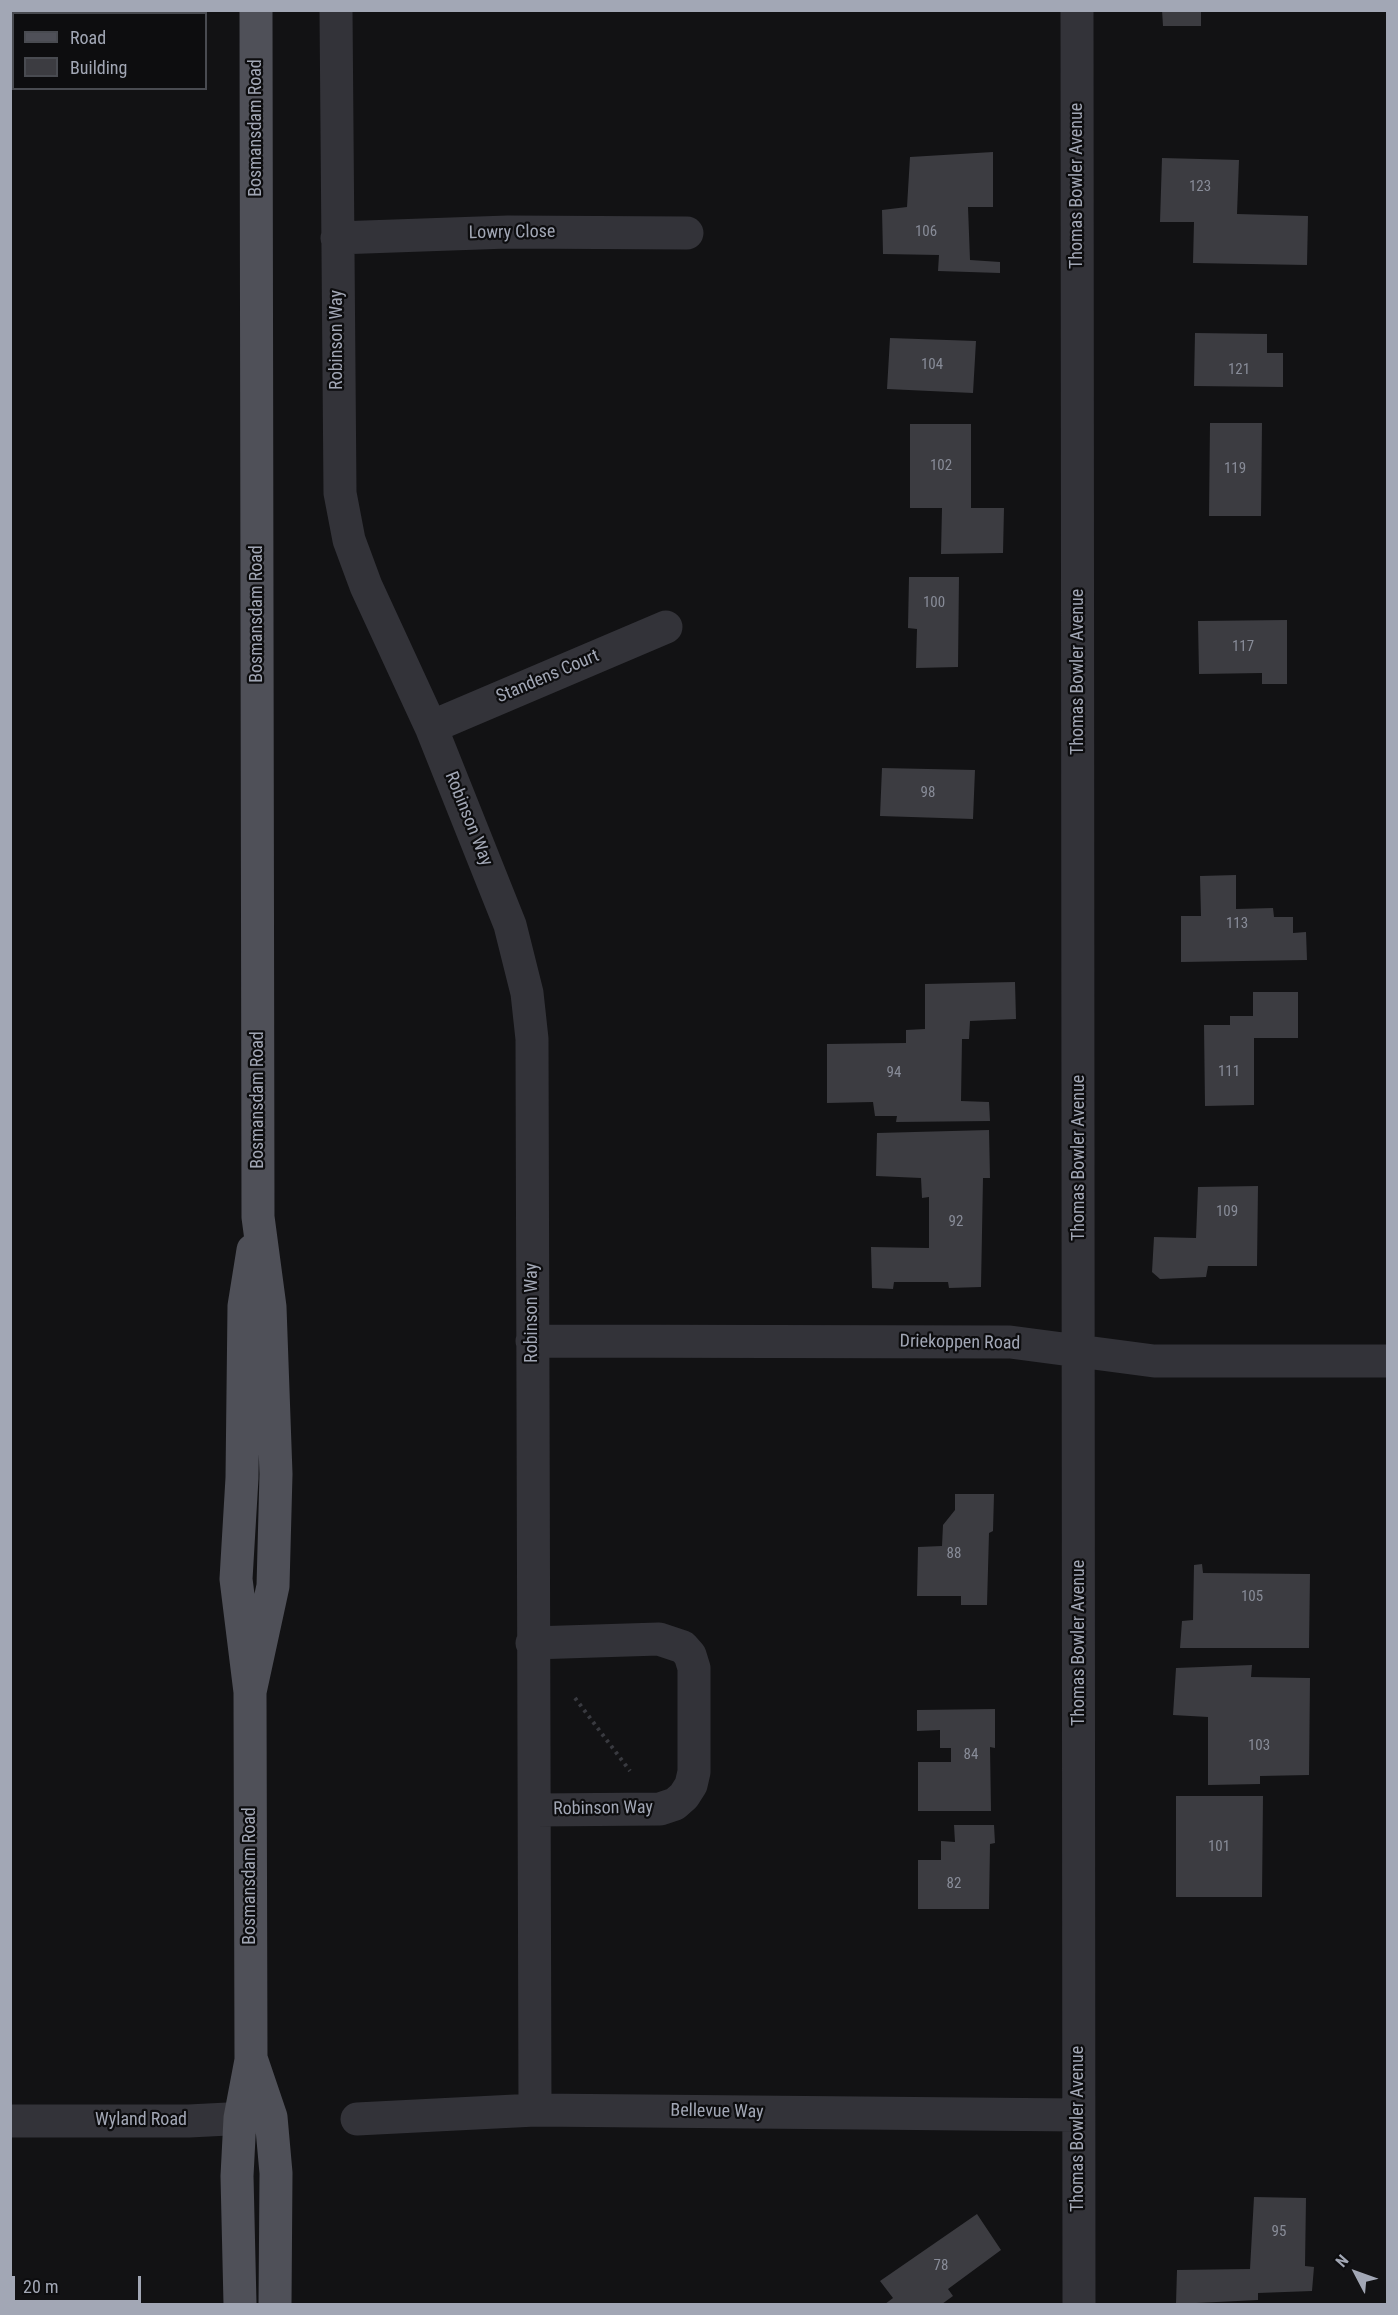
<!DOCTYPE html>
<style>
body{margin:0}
#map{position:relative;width:1398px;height:2315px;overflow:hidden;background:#121214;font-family:"Roboto Condensed",sans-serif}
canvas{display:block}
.frame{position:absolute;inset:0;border:12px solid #a2a7b5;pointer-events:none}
.legend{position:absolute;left:12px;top:12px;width:195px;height:78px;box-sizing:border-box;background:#0d0d0f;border:2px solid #494b51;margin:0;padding:8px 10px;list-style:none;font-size:18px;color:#a2a7b5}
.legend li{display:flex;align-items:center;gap:12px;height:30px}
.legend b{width:30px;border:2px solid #494b51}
.north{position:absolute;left:1326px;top:2243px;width:60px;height:60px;-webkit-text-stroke:4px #0d0d0f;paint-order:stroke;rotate:311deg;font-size:16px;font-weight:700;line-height:24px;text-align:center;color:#a2a7b5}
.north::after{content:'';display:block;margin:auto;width:21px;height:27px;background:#a2a7b5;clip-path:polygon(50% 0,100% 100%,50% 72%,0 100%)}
.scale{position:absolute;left:12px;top:2276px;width:129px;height:27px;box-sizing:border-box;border:3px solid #a2a7b5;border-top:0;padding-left:8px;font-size:18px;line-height:21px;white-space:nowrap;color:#a2a7b5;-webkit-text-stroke:4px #0d0d0f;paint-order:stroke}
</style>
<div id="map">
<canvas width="1398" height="2315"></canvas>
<div class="frame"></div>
<ul class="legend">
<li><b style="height:8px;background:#4f5058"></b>Road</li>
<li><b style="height:16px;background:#3c3c41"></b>Building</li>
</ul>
<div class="north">N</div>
<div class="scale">20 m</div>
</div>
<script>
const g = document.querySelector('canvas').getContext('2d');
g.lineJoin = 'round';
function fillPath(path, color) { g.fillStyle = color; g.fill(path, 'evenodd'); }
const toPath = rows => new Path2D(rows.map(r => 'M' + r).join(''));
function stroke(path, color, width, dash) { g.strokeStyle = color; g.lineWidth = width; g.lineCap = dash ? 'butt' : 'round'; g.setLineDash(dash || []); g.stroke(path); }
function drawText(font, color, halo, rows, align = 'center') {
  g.font = font + ' "Roboto Condensed",sans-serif'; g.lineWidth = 4.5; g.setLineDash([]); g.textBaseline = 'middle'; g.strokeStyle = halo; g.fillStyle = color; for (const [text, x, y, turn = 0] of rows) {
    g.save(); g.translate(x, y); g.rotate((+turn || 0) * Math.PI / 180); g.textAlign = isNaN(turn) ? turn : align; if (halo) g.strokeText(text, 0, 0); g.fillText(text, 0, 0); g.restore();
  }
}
fillPath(toPath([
 [1162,10,1201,10,1201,26,1163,26],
 [993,152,993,207,968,207,970,260,1000,262,1000,273,938,271,939,255,883,254,882,210,907,207,910,157],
 [1162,158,1239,160,1237,214,1308,216,1307,265,1193,263,1194,222,1160,222],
 [1195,333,1267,334,1267,353,1283,353,1283,387,1194,386],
 [890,338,976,341,973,393,887,389],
 [1210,423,1262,423,1261,516,1209,516],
 [910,424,971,424,971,508,1004,508,1003,553,941,554,942,508,910,508],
 [909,577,959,577,958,667,916,668,917,629,908,628],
 [1287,620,1287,684,1262,684,1262,673,1199,674,1198,621],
 [882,768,975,770,973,819,880,816],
 [1236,875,1236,909,1273,908,1274,917,1293,917,1293,933,1306,932,1307,960,1181,962,1181,916,1201,916,1200,876],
 [1015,982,1016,1019,970,1021,969,1039,962,1039,961,1101,989,1102,990,1121,896,1122,897,1116,875,1116,873,1102,827,1103,827,1044,906,1043,906,1030,925,1029,925,984],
 [1253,992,1298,992,1298,1038,1254,1038,1254,1105,1205,1106,1204,1025,1230,1025,1230,1016,1253,1016],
 [989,1130,990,1178,983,1178,981,1287,949,1288,948,1282,894,1282,893,1289,872,1288,871,1247,929,1248,929,1197,922,1198,921,1178,876,1176,877,1133],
 [1258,1186,1257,1266,1208,1266,1206,1277,1160,1279,1152,1272,1154,1237,1196,1238,1198,1187],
 [955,1494,994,1494,993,1531,989,1533,987,1605,961,1605,961,1596,917,1596,918,1547,942,1546,943,1525,955,1510],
 [1202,1564,1203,1573,1310,1574,1309,1648,1180,1648,1182,1621,1193,1620,1194,1565],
 [1252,1665,1251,1677,1310,1678,1309,1775,1260,1776,1260,1784,1208,1785,1208,1717,1173,1715,1176,1668],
 [995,1709,995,1748,990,1747,991,1811,918,1811,918,1762,951,1762,951,1748,940,1748,940,1730,917,1731,917,1710],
 [1176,1796,1263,1796,1262,1897,1176,1897],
 [954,1825,994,1825,995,1843,990,1844,989,1909,918,1909,918,1860,941,1860,941,1841,955,1842],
 [1254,2197,1306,2198,1305,2266,1314,2267,1312,2291,1258,2293,1258,2300,1176,2304,1177,2270,1250,2269],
 [977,2214,1001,2250,948,2289,953,2296,942,2304,885,2304,893,2298,880,2281]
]), '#3c3c41');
stroke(toPath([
 [575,1698,630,1771]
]), '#393a40', 4, [3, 4.5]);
stroke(toPath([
 [336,10,340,493,349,540,366,586,431,727,510,925,527,993,532,1039,535,2110],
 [1077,10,1079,2304],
 [337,238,508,232,687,233],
 [431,727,666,627],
 [532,1341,1010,1342,1154,1361,1388,1361],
 [532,1643,659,1639,683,1647,690,1655,694,1668,694,1772,691,1785,684,1796,675,1804,660,1809,535,1810],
 [357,2119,535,2110,1078,2115],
 [10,2121,189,2121,267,2117]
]), '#333339', 33);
stroke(toPath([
 [250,1692,273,1586,276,1474,270,1307,258,1217,256,10],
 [252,2061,271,2117,276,2173,275,2304],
 [240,2304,237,2176,240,2118,251,2060,250,1692,236,1579,242,1478,244,1306,253,1250]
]), '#4f5058', 33);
drawText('15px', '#888c98', null, [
 ["123",1200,187],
 ["106",926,232],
 ["104",932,365],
 ["121",1239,370],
 ["102",941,466],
 ["119",1235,469],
 ["100",934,603],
 ["117",1243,647],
 ["98",928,793],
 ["113",1237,924],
 ["111",1229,1072],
 ["94",894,1073],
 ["109",1227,1212],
 ["92",956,1222],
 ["88",954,1554],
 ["105",1252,1597],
 ["103",1259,1746],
 ["84",971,1755],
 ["101",1219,1847],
 ["82",954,1884],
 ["95",1279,2232],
 ["78",941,2266]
]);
drawText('18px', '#a2a7b5', '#0d0d0f', [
 ["Bosmansdam Road",256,128,-90],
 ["Thomas Bowler Avenue",1077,186,-90],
 ["Lowry Close",512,233,-1],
 ["Robinson Way",337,340,-90],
 ["Bosmansdam Road",257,614,-90],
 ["Thomas Bowler Avenue",1078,672,-90],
 ["Standens Court",548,677,-23],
 ["Robinson Way",468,819,68],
 ["Bosmansdam Road",258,1100,-90],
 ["Thomas Bowler Avenue",1079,1158,-90],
 ["Robinson Way",532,1313,-90],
 ["Driekoppen Road",960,1343,1],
 ["Thomas Bowler Avenue",1079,1643,-90],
 ["Robinson Way",603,1809,-1],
 ["Bosmansdam Road",250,1876,-90],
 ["Bellevue Way",717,2112,1],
 ["Wyland Road",141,2120],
 ["Thomas Bowler Avenue",1078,2129,-90]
]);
</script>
